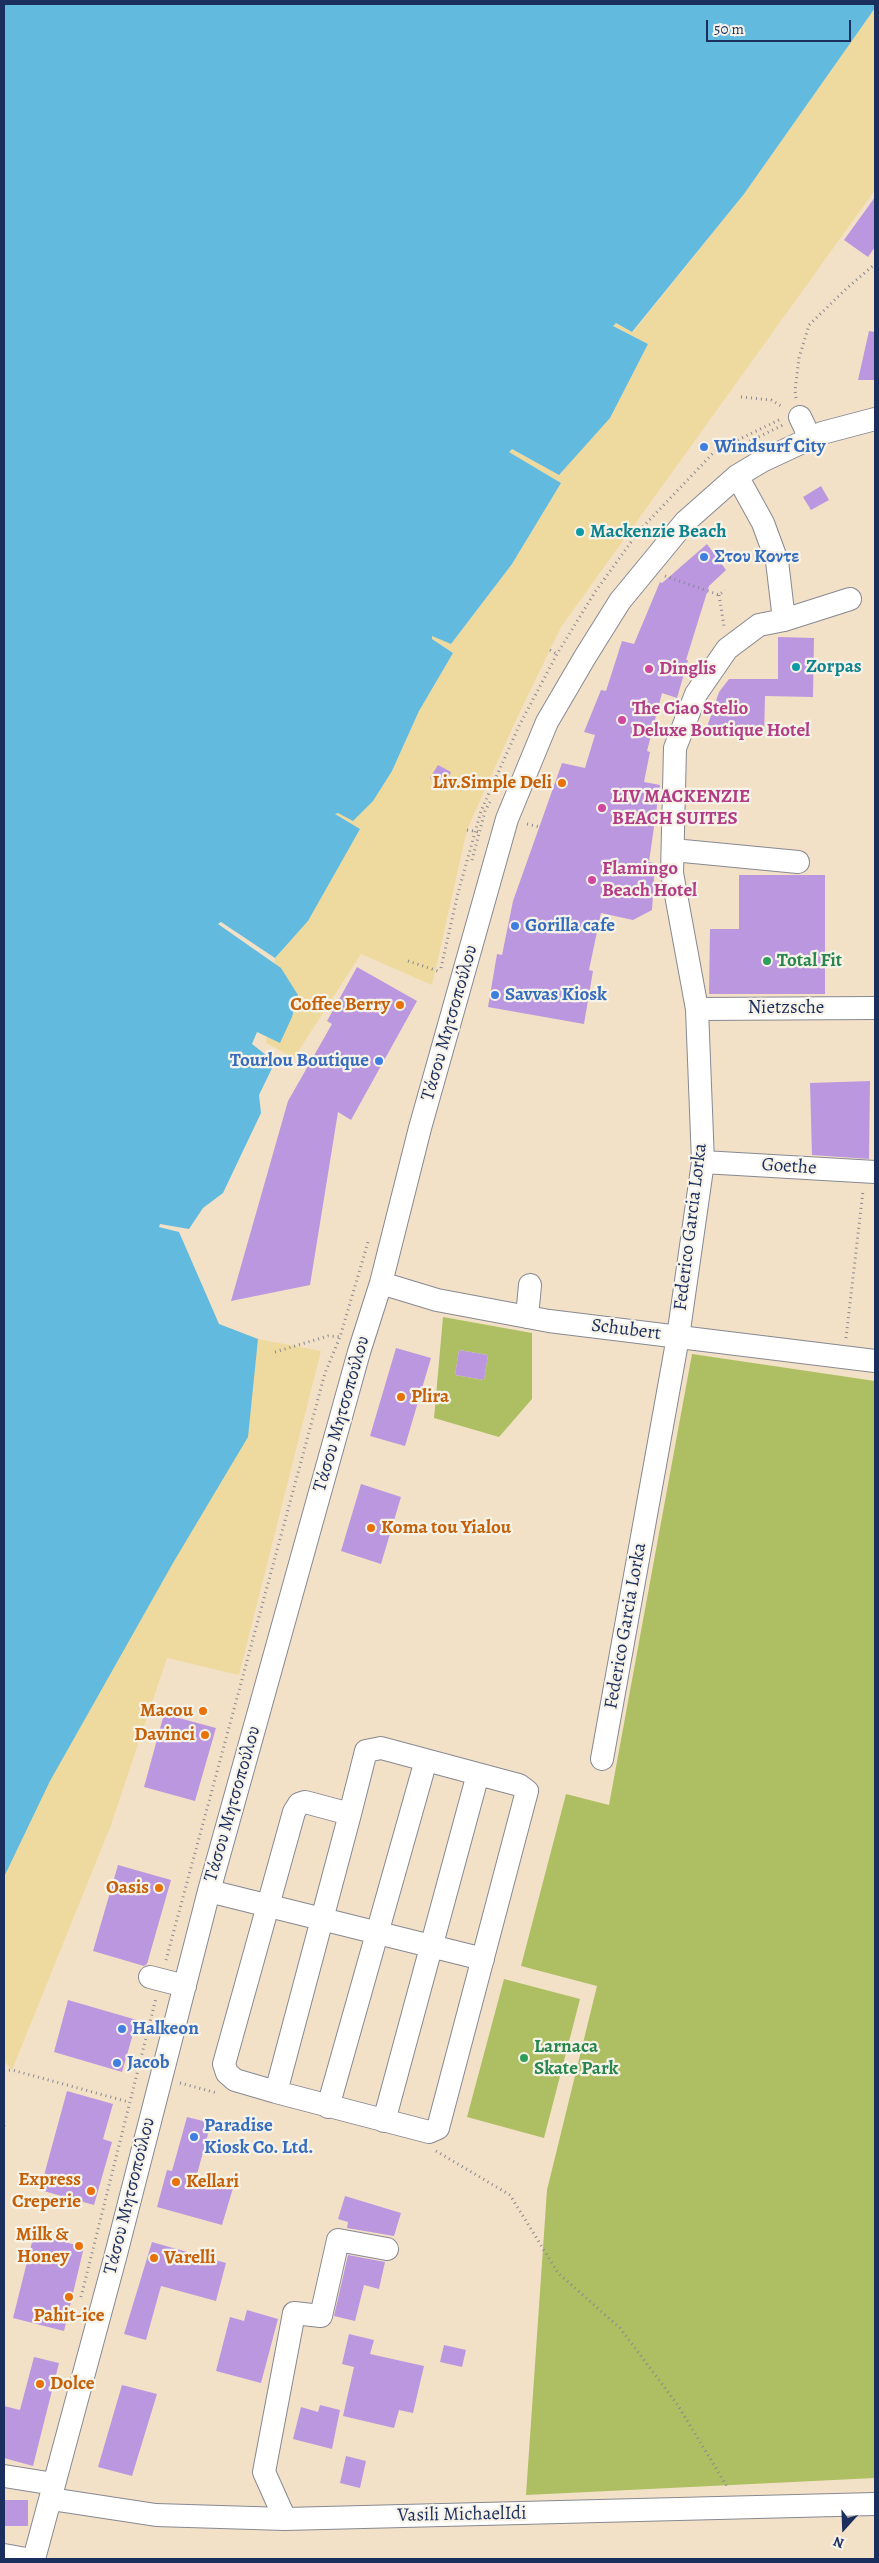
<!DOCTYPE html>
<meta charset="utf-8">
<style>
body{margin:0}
#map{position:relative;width:879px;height:2563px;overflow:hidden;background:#f3e1c7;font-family:Alegreya,serif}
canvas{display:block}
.frame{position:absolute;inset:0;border:5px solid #1b2f5e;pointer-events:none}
.north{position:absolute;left:819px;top:2503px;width:50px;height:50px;-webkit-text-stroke:4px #f7f3e8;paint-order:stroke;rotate:200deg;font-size:14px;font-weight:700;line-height:20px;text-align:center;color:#1b2f5e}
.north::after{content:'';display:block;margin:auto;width:18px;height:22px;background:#1b2f5e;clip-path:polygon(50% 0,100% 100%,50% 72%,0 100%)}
.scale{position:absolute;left:706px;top:20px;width:145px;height:22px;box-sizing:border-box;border:2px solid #1b2f5e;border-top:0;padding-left:6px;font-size:15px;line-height:18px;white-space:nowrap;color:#1b2f5e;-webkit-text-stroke:4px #f7f3e8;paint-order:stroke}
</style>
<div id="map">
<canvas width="879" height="2563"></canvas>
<div class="frame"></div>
<div class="north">N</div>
<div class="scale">50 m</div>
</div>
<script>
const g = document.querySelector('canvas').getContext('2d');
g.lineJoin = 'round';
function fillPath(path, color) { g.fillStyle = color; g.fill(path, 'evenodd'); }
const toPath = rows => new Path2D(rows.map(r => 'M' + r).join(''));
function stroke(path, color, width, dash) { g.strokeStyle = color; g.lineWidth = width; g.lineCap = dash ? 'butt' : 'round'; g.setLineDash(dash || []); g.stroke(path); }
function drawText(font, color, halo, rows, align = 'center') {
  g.font = font + ' Alegreya,serif'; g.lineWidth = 4.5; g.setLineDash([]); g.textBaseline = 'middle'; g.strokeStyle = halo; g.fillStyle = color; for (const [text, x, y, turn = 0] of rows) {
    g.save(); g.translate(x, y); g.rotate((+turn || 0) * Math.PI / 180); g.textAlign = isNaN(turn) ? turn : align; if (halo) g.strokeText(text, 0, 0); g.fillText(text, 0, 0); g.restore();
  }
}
fillPath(toPath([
 [443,1317,532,1333,532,1399,499,1437,434,1418],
 [459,1350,488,1355,484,1380,455,1375],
 [692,1354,875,1381,875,2478,526,2495,547,2190,597,1986,521,1966,566,1794,609,1805],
 [504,1979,580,1999,544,2138,467,2117]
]), '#adbf62');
fillPath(toPath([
 [875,8,875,190,561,627,516,720,467,830,432,985,361,954,294,1058,266,1043,275,958,308,921,359,829,334,814,392,771,419,711,452,653,432,639,432,635,451,644,512,564,561,483,509,452,512,449,559,475,609,418,648,344,613,326,615,323,633,332,744,194],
 [179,1232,219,1324,258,1339,321,1351,239,1675,167,1658,111,1825,12,2070,4,2061,4,1760]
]), '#eeda9e');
fillPath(toPath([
 [4,4,875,4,875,8,744,194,632,332,616,323,613,326,648,344,610,418,559,475,512,449,509,452,561,483,512,564,451,644,432,636,432,639,453,653,419,711,392,771,373,801,353,821,338,813,335,814,360,829,308,921,275,958,221,922,218,924,281,968,298,995,292,1017,280,1043,257,1032,252,1044,275,1062,259,1095,261,1113,223,1193,203,1208,189,1229,160,1224,159,1227,179,1232,219,1324,258,1339,248,1437,173,1563,50,1781,4,1877]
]), '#62bbdf');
fillPath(toPath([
 [875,197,875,247,868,257,844,240],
 [869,331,875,332,875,380,858,380],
 [821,486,829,500,811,510,803,497],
 [707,544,726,570,709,586,686,660,688,660,677,698,662,693,647,751,650,752,644,782,660,785,649,862,655,863,652,910,633,920,601,913,589,970,593,971,584,1024,488,1007,497,954,502,955,513,901,562,763,585,768,595,735,584,732,601,690,606,691,622,641,634,644,660,582,662,583],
 [778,637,814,638,813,697,765,696,764,737,707,736,708,724,719,692,729,679,778,679],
 [438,765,451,772,444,786,430,778],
 [739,875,825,875,825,994,709,994,710,929,739,929],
 [357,967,417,1001,351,1120,338,1112,310,1285,231,1301,288,1101,332,1024,327,1021],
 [870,1081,869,1159,812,1155,810,1083],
 [396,1348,431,1358,405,1446,370,1436],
 [459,1350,488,1355,484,1380,455,1375],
 [361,1484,401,1497,381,1564,341,1551],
 [164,1714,216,1728,195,1801,144,1787],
 [118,1865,171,1880,147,1964,144,1966,93,1951],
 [68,2000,137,2020,122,2072,54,2052],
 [67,2091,113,2104,103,2139,112,2142,94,2205,40,2190],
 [187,2117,211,2123,196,2178,233,2188,222,2225,157,2207,167,2170,172,2171],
 [345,2196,401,2213,394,2236,347,2228,348,2222,338,2219],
 [34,2234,84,2247,64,2331,13,2318],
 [152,2242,226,2263,216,2301,161,2286,146,2340,124,2334],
 [348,2255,385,2262,379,2289,364,2285,355,2321,334,2316],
 [247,2310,278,2319,261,2383,216,2371,230,2317,244,2321],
 [349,2334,374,2340,370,2354,424,2366,413,2413,399,2410,394,2428,343,2416,354,2367,342,2364],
 [444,2345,466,2350,462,2367,440,2362],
 [34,2357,59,2363,33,2466,4,2458,4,2406,20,2410],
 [122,2385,157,2394,132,2476,98,2467],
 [320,2405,340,2410,332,2449,293,2439,301,2407,318,2412],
 [346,2456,366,2461,360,2488,340,2483],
 [4,2500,28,2500,28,2526,4,2526]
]), '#bb97df');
const minor = toPath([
 [800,417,810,438],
 [784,620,850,599],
 [673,850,798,862],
 [697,1009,875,1008],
 [703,1162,875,1172],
 [381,1283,437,1300,549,1321,875,1361],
 [527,1317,530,1285],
 [602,1759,678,1337,703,1162,697,1009,672,873,675,748,696,694,727,649,759,625,784,620,777,561,763,523,737,476],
 [209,1891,483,1959],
 [150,1977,185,1986],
 [276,2092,350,1814,366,1751,381,1748,519,1785,527,1791,438,2128,429,2132,276,2092,235,2080,227,2073,224,2064,294,1812,299,1804,305,1802,350,1814],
 [328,2107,426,1760],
 [384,2121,478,1774],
 [4,2476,54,2484],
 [51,2499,156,2515,285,2519,875,2504],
 [285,2519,264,2472,294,2313,321,2316,338,2240,387,2249],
 [4,2555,26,2559],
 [34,2559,115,2258,209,1891,359,1352,381,1283,420,1128,507,819,547,722,585,657,620,601,685,522,737,476,762,461,822,433,875,419]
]);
stroke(minor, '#878892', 24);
stroke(toPath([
 [741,397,771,400,783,407],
 [796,398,795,391,799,358,809,325,847,288,875,264],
 [733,452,746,443,783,425],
 [632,528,639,531],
 [665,576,719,595,725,590],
 [719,595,724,626],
 [550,650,557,654],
 [527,824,540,827],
 [467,830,479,832],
 [472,860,485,811,491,800],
 [408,961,441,972],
 [441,968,458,893,481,811,519,726,557,654,595,592,639,531,715,451,781,419],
 [846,1338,863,1191],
 [275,1352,328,1336,342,1337],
 [166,1960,325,1373,340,1337,368,1242],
 [4,2071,12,2070,129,2102],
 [180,2083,217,2093],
 [4,2126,5,2121],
 [436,2151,510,2195,558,2273,620,2328,677,2404,728,2488],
 [81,2297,156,1998]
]), '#878892', 3, [1, 4]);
stroke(minor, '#fff', 22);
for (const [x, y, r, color] of [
 [704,447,5,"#3f7fe0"],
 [580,532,5,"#0f9aa8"],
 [704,557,5,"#3f7fe0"],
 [796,667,5,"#0f9aa8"],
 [649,669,5,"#d1479c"],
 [622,720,5,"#d1479c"],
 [562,783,5,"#e8710a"],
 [602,808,5,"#d1479c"],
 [592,880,5,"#d1479c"],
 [515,926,5,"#3f7fe0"],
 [767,961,5,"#2e9e5b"],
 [495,995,5,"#3f7fe0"],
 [400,1005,5,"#e8710a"],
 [379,1061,5,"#3f7fe0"],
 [401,1397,5,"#e8710a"],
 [371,1528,5,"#e8710a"],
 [203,1711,5,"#e8710a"],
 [205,1735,5,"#e8710a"],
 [159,1888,5,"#e8710a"],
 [122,2029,5,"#3f7fe0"],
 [524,2058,5,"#2e9e5b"],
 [117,2063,5,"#3f7fe0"],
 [194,2137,5,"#3f7fe0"],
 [176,2182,5,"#e8710a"],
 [91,2191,5,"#e8710a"],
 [79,2246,5,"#e8710a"],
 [154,2258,5,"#e8710a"],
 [69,2297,5,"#e8710a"],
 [40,2384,5,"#e8710a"]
]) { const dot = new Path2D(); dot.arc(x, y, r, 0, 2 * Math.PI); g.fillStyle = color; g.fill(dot); stroke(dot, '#f7f3e8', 2); }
drawText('bold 19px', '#366cbe', '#f7f3e8', [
 ["Windsurf City",714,447],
 ["Στου Κοντε",714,557],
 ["Gorilla cafe",525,926],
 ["Savvas Kiosk",505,995],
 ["Tourlou Boutique",369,1061,"right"],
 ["Halkeon",132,2029],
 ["Jacob",127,2063],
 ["Paradise",204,2126],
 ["Kiosk Co. Ltd.",204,2148]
], 'left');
drawText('bold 19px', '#0d838f', '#f7f3e8', [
 ["Mackenzie Beach",590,532],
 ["Zorpas",806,667]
], 'left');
drawText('bold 19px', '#b23c85', '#f7f3e8', [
 ["Dinglis",659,669],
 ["The Ciao Stelio",632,709],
 ["Deluxe Boutique Hotel",632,731],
 ["LIV MACKENZIE",612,797],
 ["BEACH SUITES",612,819],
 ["Flamingo",602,869],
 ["Beach Hotel",602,891]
], 'left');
drawText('bold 19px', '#c56008', '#f7f3e8', [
 ["Liv.Simple Deli",552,783],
 ["Coffee Berry",390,1005],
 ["Plira",411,1397,"left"],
 ["Koma tou Yialou",381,1528,"left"],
 ["Macou",193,1711],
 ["Davinci",195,1735],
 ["Oasis",149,1888],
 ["Express",81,2180],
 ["Creperie",81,2202],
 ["Kellari",186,2182,"left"],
 ["Milk &",69,2235],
 ["Honey",69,2257],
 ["Varelli",164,2258,"left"],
 ["Pahit-ice",69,2316,"center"],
 ["Dolce",50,2384,"left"]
], 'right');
drawText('bold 19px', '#27864d', '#f7f3e8', [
 ["Total Fit",777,961],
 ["Larnaca",534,2047],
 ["Skate Park",534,2069]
], 'left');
drawText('19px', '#1b2f5e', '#f7f3e8', [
 ["Nietzsche",786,1008],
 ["Τάσου Μητσοπούλου",450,1023,-74],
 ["Goethe",789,1167,4],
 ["Federico Garcia Lorka",691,1227,-83],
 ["Schubert",626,1330,7],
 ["Τάσου Μητσοπούλου",342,1414,-74],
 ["Federico Garcia Lorka",626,1626,-80],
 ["Τάσου Μητσοπούλου",233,1804,-74],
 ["Τάσου Μητσοπούλου",130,2196,-76],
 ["Vasili MichaelIdi",462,2515,-1]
]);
</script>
